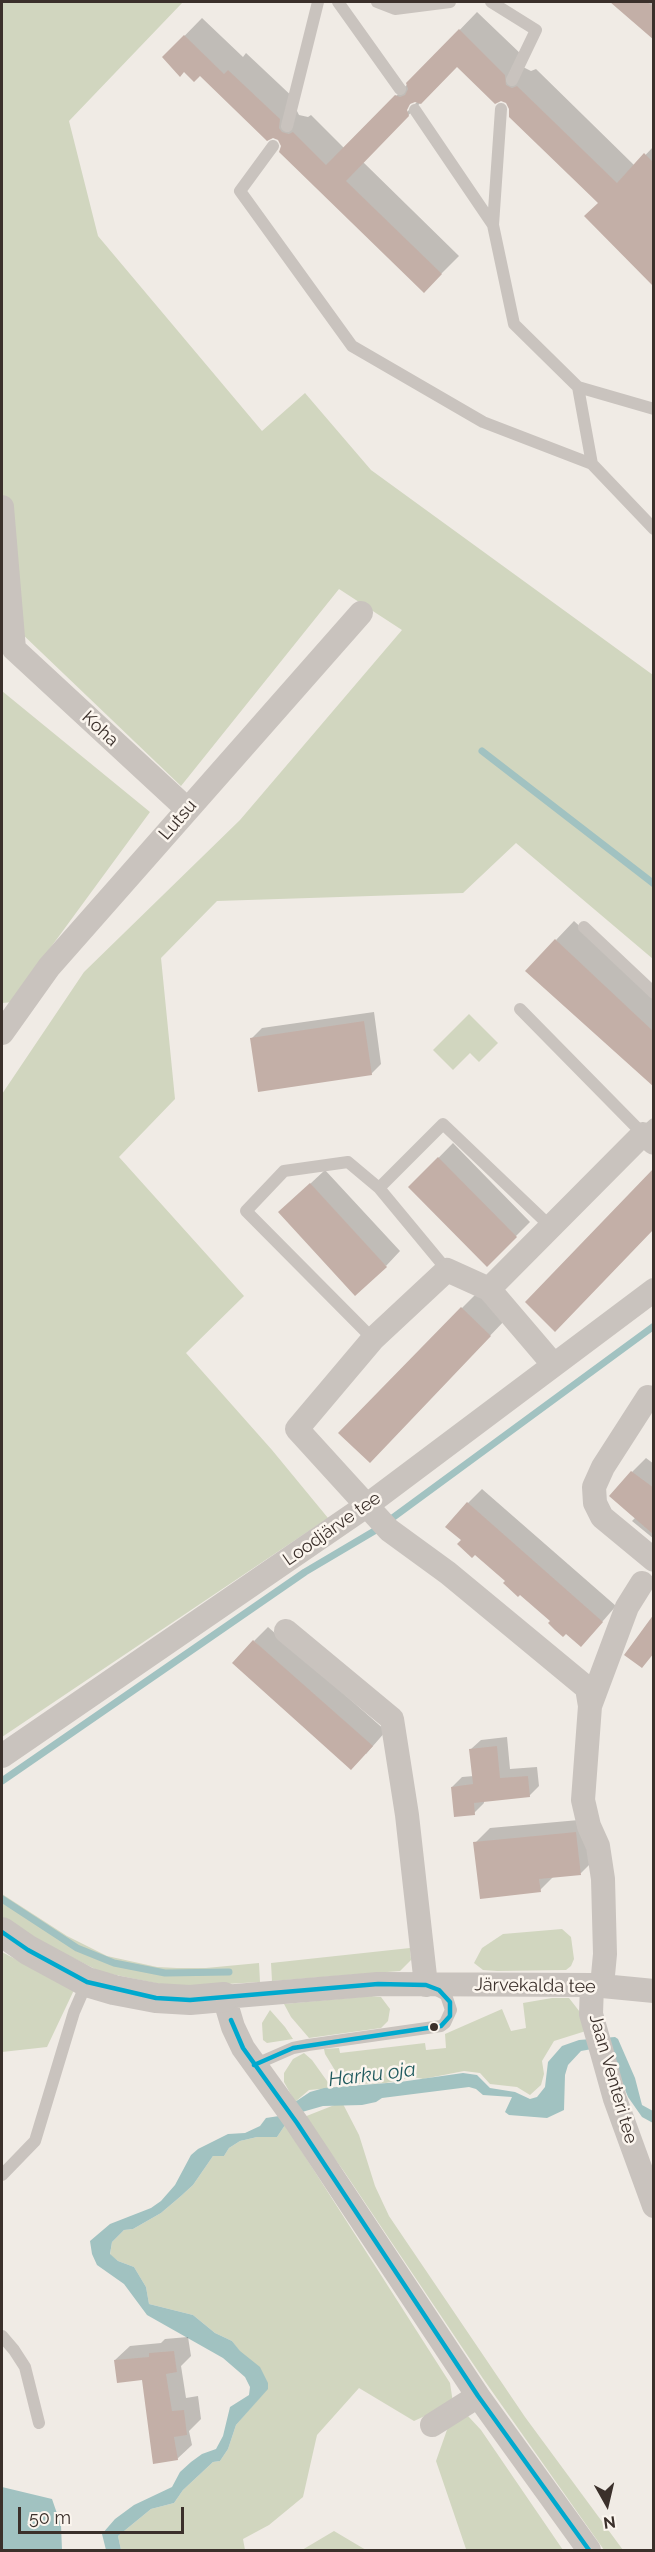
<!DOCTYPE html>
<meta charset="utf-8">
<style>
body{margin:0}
#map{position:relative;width:655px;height:2552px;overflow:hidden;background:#f0ebe5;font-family:Raleway,sans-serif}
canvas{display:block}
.frame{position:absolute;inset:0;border:3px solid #3b302b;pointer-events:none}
.north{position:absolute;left:577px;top:2474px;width:60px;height:60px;-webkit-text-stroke:4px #fbf5ee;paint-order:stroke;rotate:172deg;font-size:16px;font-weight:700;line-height:24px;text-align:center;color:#3b302b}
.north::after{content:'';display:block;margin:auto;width:21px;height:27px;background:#3b302b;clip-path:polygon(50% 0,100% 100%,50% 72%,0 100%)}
.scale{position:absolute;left:18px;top:2507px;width:166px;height:27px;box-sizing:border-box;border:3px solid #3b302b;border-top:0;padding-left:8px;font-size:18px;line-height:21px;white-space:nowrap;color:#3b302b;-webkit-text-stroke:4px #fbf5ee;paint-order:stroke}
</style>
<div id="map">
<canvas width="655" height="2552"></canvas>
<div class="frame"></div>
<div class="north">N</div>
<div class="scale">50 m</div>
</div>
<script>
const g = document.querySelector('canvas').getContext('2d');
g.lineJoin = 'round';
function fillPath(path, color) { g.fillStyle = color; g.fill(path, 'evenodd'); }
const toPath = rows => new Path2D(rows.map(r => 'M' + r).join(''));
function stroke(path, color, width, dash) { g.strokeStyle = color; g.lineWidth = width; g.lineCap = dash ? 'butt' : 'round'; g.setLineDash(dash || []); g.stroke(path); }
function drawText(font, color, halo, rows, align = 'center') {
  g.font = font + ' Raleway,sans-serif'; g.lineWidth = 5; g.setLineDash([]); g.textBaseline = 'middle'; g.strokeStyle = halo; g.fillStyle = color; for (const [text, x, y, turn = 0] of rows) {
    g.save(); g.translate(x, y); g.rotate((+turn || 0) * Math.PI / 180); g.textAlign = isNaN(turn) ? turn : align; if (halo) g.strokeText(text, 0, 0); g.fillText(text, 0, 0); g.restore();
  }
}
fillPath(toPath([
 [2,2,183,2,69,121,98,236,262,431,305,393,371,470,653,675,653,959,516,843,463,893,217,901,161,958,175,1099,119,1157,244,1296,186,1353,272,1450,328,1518,2,1737,2,1094,84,972,240,820,402,630,339,589,181,786,18,630,2,624],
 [2,691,150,812,29,977,14,1002,2,1003],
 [469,1014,498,1043,479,1062,470,1053,453,1070,433,1050],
 [2,1894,67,1936,107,1956,157,1967,177,1968,206,1968,259,1963,260,1982,175,1987,101,1972,33,1938,2,1917],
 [562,1929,571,1937,574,1959,571,1966,566,1970,497,1971,483,1970,474,1963,482,1948,503,1934],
 [410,1948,411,1960,400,1971,272,1981,271,1963],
 [2,1952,74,1990,47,2047,2,2052],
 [371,1996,381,1997,390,2009,388,2021,381,2028,309,2038,291,2017,284,2004],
 [552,1998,569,1998,583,2016,589,2030,554,2041,542,2061,544,2074,541,2085,530,2095,517,2087,490,2084,480,2073,464,2071,423,2079,413,2077,386,2083,355,2084,347,2090,325,2054,324,2049,339,2048,340,2053,425,2043,426,2050,446,2048,445,2034,502,2009,511,2031,526,2028,523,2003],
 [270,2010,285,2027,293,2039,267,2043,263,2040,262,2023],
 [304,2053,312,2060,332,2088,309,2090,295,2102,284,2082,284,2073,293,2059],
 [342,2102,359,2135,375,2186,389,2216,525,2417,623,2550,604,2550,484,2380,343,2170,304,2117],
 [285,2125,450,2383,453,2403,414,2421,359,2388,317,2435,303,2497,269,2525,243,2539,245,2550,121,2550,118,2536,151,2509,174,2503,183,2490,213,2462,220,2461,228,2449,236,2425,267,2389,232,2341,215,2333,193,2315,149,2304,146,2287,134,2267,118,2261,110,2255,112,2242,124,2230,133,2229,161,2213,181,2196,193,2185,213,2156,224,2156,229,2148,240,2141,257,2137,277,2137],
 [468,2416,481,2430,563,2550,463,2550,466,2549,436,2461,448,2427],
 [334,2531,366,2550,302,2550]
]), '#d1d6bf');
fillPath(toPath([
 [615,2037,618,2039,635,2078,642,2105,653,2111,653,2123,642,2117,628,2097,622,2082,592,2049,581,2051,568,2065,565,2075,564,2110,547,2118,509,2115,505,2112,512,2097,483,2095,476,2089,469,2087,382,2098,376,2102,362,2105,323,2106,302,2112,285,2125,277,2137,257,2137,240,2141,229,2148,224,2156,213,2156,193,2185,181,2196,161,2213,133,2229,124,2230,112,2242,110,2254,118,2261,134,2267,146,2287,149,2304,193,2315,215,2333,232,2341,240,2351,260,2367,268,2383,268,2389,236,2425,228,2449,220,2461,213,2462,183,2490,174,2503,151,2509,118,2536,121,2550,106,2550,102,2534,115,2519,134,2505,172,2487,180,2472,191,2462,202,2454,216,2449,223,2436,230,2407,249,2395,250,2387,245,2377,223,2358,147,2315,124,2284,97,2265,92,2254,90,2241,110,2224,151,2208,161,2201,175,2185,191,2155,198,2149,228,2134,245,2133,260,2126,266,2118,279,2116,295,2102,310,2092,324,2088,400,2082,463,2073,477,2075,490,2088,515,2092,530,2099,537,2097,545,2087,548,2062,562,2046,579,2040],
 [2,2487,52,2499,61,2525,62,2550,2,2550]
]), '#a1c2c1');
fillPath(toPath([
 [612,2,654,2,654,29,649,34],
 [477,12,523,56,523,67,531,71,536,69,635,166,654,146,654,269,599,203,511,109,507,101,457,65,363,162,459,256,424,291,283,146,279,139,200,74,184,70,164,57,202,18,243,57,246,53,297,101,296,109,299,115,308,117,311,115,345,149],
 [414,100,419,100,403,116,400,114],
 [574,921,654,994,654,1085,556,940],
 [374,1012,381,1064,371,1074,252,1038,262,1028],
 [453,1143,530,1222,487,1265,410,1187],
 [325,1170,400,1251,386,1266,295,1198],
 [480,1290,508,1317,388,1442,462,1308],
 [646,1458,654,1464,654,1539,632,1521,636,1517,632,1472],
 [482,1489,616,1606,595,1630,552,1621,463,1540,468,1503],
 [268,1627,386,1731,366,1754,254,1641],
 [507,1737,510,1769,537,1767,539,1786,529,1796,484,1800,484,1803,474,1813,452,1787,462,1777,474,1776,471,1749,481,1740],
 [590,1819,595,1859,581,1873,554,1876,540,1890,475,1843,490,1828],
 [188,2337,191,2356,181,2366,186,2398,198,2396,201,2419,189,2431,192,2445,177,2459,143,2378,115,2360,130,2346,161,2343,165,2339]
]), '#0003');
stroke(toPath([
 [482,751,654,884],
 [2,1781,305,1572,376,1530,654,1326],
 [2,1899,77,1948,114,1963,165,1973,229,1972]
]), '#a1c2c1', 7);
fillPath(toPath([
 [610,2,647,2,654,7,654,40],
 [459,29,505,75,506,85,512,88,517,86,617,183,644,153,654,163,654,287,584,216,598,203,509,117,509,109,506,103,501,101,495,104,457,67,421,104,415,102,410,104,407,110,409,116,346,181,442,274,424,293,279,152,281,146,278,140,273,138,267,141,200,76,194,82,184,72,180,77,162,57,184,35,224,74,228,70,280,119,279,128,282,132,289,134,293,132,326,165,395,95,400,97,405,95,408,89,406,83],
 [555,939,654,1032,654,1087,525,971],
 [364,1021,372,1075,258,1092,250,1038],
 [438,1157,517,1237,487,1267,408,1187],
 [654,1168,654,1229,555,1332,525,1302],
 [310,1183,387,1267,355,1296,278,1212],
 [461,1307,491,1336,370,1463,338,1433],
 [631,1471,654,1488,654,1535,609,1496],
 [467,1502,603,1622,581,1647,566,1634,563,1637,555,1630,548,1623,550,1621,520,1595,518,1597,503,1583,505,1581,475,1555,472,1558,457,1544,461,1540,445,1527],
 [654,1614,654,1653,642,1668,624,1655],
 [253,1640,373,1746,351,1770,232,1663],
 [497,1746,500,1778,528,1776,530,1797,474,1803,475,1815,454,1817,451,1787,473,1784,469,1749],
 [576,1832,581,1875,539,1879,541,1892,480,1899,473,1842],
 [174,2351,177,2372,166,2374,172,2411,184,2410,187,2435,174,2437,178,2460,153,2464,142,2380,117,2383,114,2360,149,2357,149,2353]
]), '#c3afa7');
stroke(toPath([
 [338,2,400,89],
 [377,2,395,9,450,2],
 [491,2,536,30,512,80],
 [501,109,493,225,514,324,578,387,654,409],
 [415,110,493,225],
 [287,126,318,2],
 [273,146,240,191,352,346,483,422,592,464],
 [578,387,592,464,654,529],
 [584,927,654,993],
 [520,1009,643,1134,654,1124],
 [379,1188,447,1270],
 [373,1339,246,1211,284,1171,348,1162,379,1188,443,1124,551,1227],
 [254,2065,293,2048,308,2045,441,2026,445,2023,451,2010,446,1995,433,1988],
 [2,2175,35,2141,74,2012,87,1982],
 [2,2336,14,2350,25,2367,39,2423]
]), '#c9c3be', 12);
stroke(toPath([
 [2,507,14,649,187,809],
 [2,1033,49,967,361,613],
 [489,1289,553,1364],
 [648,1397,603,1467,594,1487,595,1503,602,1517,654,1560],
 [286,1631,392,1719,407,1815,426,1985],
 [590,1706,627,1607,642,1583],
 [2,1756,366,1506,654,1290],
 [592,1985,591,2014,601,2049,615,2099,654,2206],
 [602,1986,605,1954,603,1879,598,1846,589,1826,583,1800,590,1706,587,1688,448,1573,389,1530,297,1429,373,1339,447,1270,489,1289,643,1134,654,1143],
 [432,2425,478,2396],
 [589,2550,478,2396,297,2123,243,2048,233,2027,224,1997,378,1984,592,1985,654,1991]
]), '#c9c3be', 24);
stroke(toPath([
 [2,1932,28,1950,87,1982,114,1990,156,1998,190,2000,224,1997]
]), '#c9c3be', 30);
stroke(toPath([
 [2,1932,28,1950,87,1982,156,1998,190,2000,378,1984,426,1985,439,1990,450,2002,450,2016,441,2026,293,2048,254,2065],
 [231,2020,243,2048,297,2123,478,2396,589,2550]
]), '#00a9ce', 4.5);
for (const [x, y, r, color] of [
 [434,2027,5,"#3b302b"]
]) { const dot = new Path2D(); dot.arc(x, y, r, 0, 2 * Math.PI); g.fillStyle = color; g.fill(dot); stroke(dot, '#fbf5ee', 2); }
drawText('18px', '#3b302b', '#fbf5ee', [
 ["Koha",100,729,43],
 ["Lutsu",178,820,-49],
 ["Loodjärve tee",332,1529,-35],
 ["Järvekalda tee",535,1986,1],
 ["Jaan Venteri tee",613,2079,74]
]);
drawText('italic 20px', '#1f5a5e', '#fbf5ee', [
 ["Harku oja",372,2075,-7]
]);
</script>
